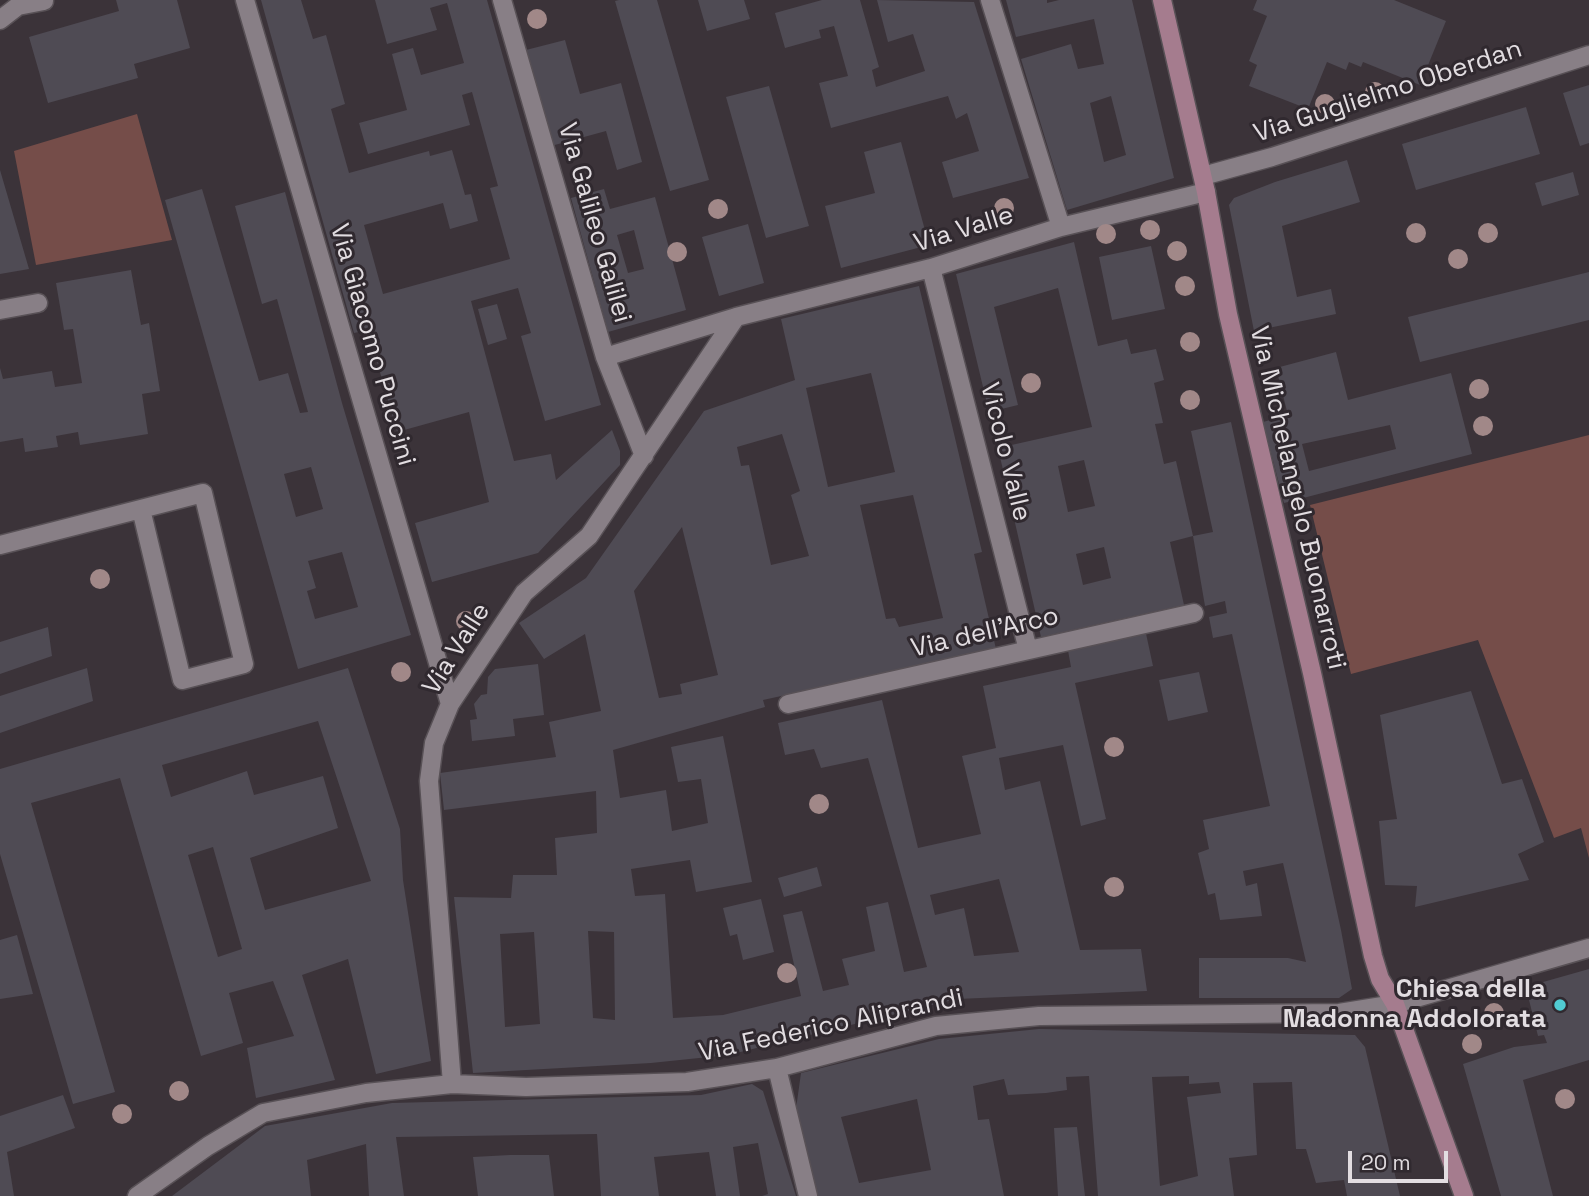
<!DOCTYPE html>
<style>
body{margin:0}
#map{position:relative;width:1589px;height:1196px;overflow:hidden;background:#3b3339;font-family:"Space Grotesk",sans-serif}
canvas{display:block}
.scale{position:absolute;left:1348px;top:1151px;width:100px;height:32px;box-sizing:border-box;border:4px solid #e2dde1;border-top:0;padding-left:9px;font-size:21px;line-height:24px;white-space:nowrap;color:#e2dde1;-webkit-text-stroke:5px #30292f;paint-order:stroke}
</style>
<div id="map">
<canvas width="1589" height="1196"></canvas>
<div class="scale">20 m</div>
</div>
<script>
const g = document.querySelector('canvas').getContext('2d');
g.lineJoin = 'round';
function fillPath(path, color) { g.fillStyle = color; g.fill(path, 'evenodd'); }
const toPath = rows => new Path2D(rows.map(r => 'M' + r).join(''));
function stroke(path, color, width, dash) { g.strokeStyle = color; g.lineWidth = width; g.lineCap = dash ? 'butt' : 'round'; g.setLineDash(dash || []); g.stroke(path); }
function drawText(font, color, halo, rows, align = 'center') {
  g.font = font + ' "Space Grotesk",sans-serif'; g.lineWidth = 6; g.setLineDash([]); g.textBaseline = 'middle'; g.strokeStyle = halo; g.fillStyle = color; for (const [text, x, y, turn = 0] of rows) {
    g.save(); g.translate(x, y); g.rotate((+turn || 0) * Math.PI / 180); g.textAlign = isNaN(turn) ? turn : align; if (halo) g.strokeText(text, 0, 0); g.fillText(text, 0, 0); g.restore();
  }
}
fillPath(toPath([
 [137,114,172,240,36,265,14,151],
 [1589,435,1589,858,1581,828,1554,838,1478,640,1351,674,1310,505]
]), '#754d49');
fillPath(toPath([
 [116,0,177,0,190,48,134,64,138,78,48,103,29,37,119,11],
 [261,0,301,0,313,39,326,35,345,104,331,109,349,173,429,151,430,156,452,150,465,195,471,194,478,221,450,229,443,203,364,225,383,294,510,259,490,188,498,186,472,92,462,95,470,125,368,154,359,123,407,110,392,54,413,48,421,75,464,63,447,3,430,8,437,30,387,44,375,0,487,0,601,405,545,421,521,336,531,333,518,288,471,301,514,461,551,454,556,480,612,430,620,451,620,465,538,553,432,582,415,523,489,502,469,412,397,432,368,330,354,333],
 [619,0,657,0,709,180,670,191,615,1],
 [698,0,744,0,750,19,707,31],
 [822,0,860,0,879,67,872,70,876,87,925,71,913,34,888,42,877,0,974,2,1029,178,953,198,942,162,979,151,967,113,956,119,948,96,831,128,819,83,848,76,834,26,819,30,821,38,785,48,775,13],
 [1006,0,1047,0,1047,3,1059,0,1132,0,1174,178,1067,210,1021,59,1071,44,1078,69,1104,64,1094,19,1016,37],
 [1111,96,1126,155,1104,162,1090,103],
 [1257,0,1394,0,1446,21,1420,85,1363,62,1361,67,1349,62,1346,70,1327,62,1308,109,1249,86,1257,65,1249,61,1267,16,1253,10],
 [565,40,580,94,621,83,642,162,617,170,606,131,551,146,526,50],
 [1589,85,1589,143,1580,146,1563,93],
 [769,86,809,226,766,238,726,97],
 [1526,107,1540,154,1416,190,1402,144],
 [901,142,929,245,841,268,825,206,875,193,864,152],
 [1347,160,1360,202,1282,226,1297,297,1331,289,1336,314,1254,331,1229,205,1234,198,1275,182],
 [0,170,29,269,0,274],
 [1573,172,1579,195,1542,206,1535,183],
 [202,189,259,381,288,373,300,413,308,412,277,299,262,304,235,206,285,192,342,403,411,635,298,669,165,200],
 [311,467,323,509,296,517,284,474],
 [342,552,358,607,315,619,307,591,316,588,308,561],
 [604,189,610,209,655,197,686,310,608,332,571,198],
 [634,230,644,269,628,273,617,235],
 [748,224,764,283,719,296,702,237],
 [1074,242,1098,346,1127,339,1131,354,1156,349,1164,380,1154,383,1163,423,1155,424,1164,464,1176,461,1193,536,1213,532,1191,431,1231,422,1341,930,1352,989,1339,998,1199,998,1199,958,1288,958,1306,962,1283,863,1243,871,1246,886,1257,883,1262,916,1220,920,1215,893,1208,895,1198,853,1209,849,1203,820,1270,806,1232,634,1213,638,1209,617,1227,613,1225,601,1205,606,1193,536,1170,542,1184,605,1041,637,998,448,1092,427,1058,288,994,307,1018,405,989,412,956,274],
 [1084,460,1095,506,1068,512,1058,466],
 [1104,547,1111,578,1083,585,1076,554],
 [1151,246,1165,309,1112,320,1099,257],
 [131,270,141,325,149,323,160,391,142,394,148,434,80,445,78,432,56,436,58,447,25,452,23,438,0,442,0,368,3,379,52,371,55,387,82,383,73,329,64,330,56,283],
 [1589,272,1589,320,1420,362,1408,317],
 [919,286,982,552,974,554,996,649,763,700,765,707,613,750,620,798,666,790,672,831,708,823,701,779,678,782,671,747,723,736,752,882,696,892,690,860,631,869,635,896,665,894,673,1018,723,1015,801,996,783,915,802,911,823,991,849,985,842,959,875,951,866,907,888,902,904,972,927,967,868,758,821,768,814,749,785,755,778,723,882,700,918,848,981,834,962,756,996,748,983,686,1071,667,1067,645,1145,629,1153,666,1075,683,1106,819,1081,826,1063,745,999,758,1005,790,1040,781,1080,950,1141,949,1147,991,957,999,728,1055,651,1063,473,1073,454,897,511,898,513,875,557,875,555,838,597,833,596,791,444,810,440,773,556,757,549,722,601,711,585,634,544,659,519,623,586,578,704,411,795,380,781,319],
 [871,373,895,472,828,487,806,388],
 [782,434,800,491,791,495,809,556,771,565,749,465,741,466,737,447],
 [913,495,943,618,899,627,895,618,886,619,860,505],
 [682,527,718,675,680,684,682,694,659,698,634,591],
 [999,879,1019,952,974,956,964,908,935,915,930,895],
 [588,931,614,932,615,1020,593,1018],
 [534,932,540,1024,505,1027,500,934],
 [497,304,507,339,488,345,478,309],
 [1336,352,1348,400,1451,373,1472,454,1284,503,1263,422,1288,415,1276,368],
 [1390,425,1396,449,1309,471,1302,444],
 [48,627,52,656,0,674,0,642],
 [538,664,544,715,513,719,515,736,472,741,470,720,477,719,474,704,481,695,487,694,488,677,495,669],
 [87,668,93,701,0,733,0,696],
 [348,668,400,829,403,880,431,1061,376,1074,348,959,302,975,335,1080,256,1098,247,1048,294,1036,273,981,229,993,243,1043,201,1056,120,778,31,803,115,1092,73,1104,0,854,0,769],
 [318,721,371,881,265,910,250,858,338,828,323,776,254,795,247,771,171,797,162,765],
 [213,847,242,949,218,957,188,855],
 [1199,672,1208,712,1168,721,1159,680],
 [1471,691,1502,784,1522,779,1544,842,1518,854,1529,880,1415,907,1417,886,1385,885,1379,821,1397,819,1380,715],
 [817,867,822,886,784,897,778,878],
 [761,899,774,952,743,960,737,934,730,936,723,908],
 [17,935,33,994,0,999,0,940],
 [1589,969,1589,1060,1523,1080,1553,1196,1501,1196,1463,1064,1514,1047,1547,1043,1544,1035,1538,1036,1528,996,1532,995,1529,986],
 [1039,1029,1355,1035,1365,1047,1400,1196,1347,1196,1344,1180,1316,1183,1306,1149,1296,1149,1292,1082,1253,1083,1257,1155,1229,1158,1234,1196,1098,1196,1089,1076,1066,1077,1067,1090,1046,1093,1008,1095,1004,1079,973,1086,978,1120,989,1119,1004,1196,818,1196,795,1116,801,1073,939,1039],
 [1189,1076,1189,1084,1219,1082,1221,1093,1187,1097,1198,1176,1160,1186,1152,1077],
 [917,1099,931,1170,859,1183,841,1117],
 [752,1084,763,1091,796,1196,762,1196,768,1194,758,1143,733,1147,740,1196,716,1196,709,1152,654,1157,659,1196,601,1196,597,1134,396,1137,404,1196,369,1196,366,1144,307,1160,311,1196,172,1196,265,1126,392,1103,701,1095],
 [63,1095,75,1128,7,1152,14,1196,0,1196,0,1116],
 [1077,1127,1085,1196,1058,1196,1054,1128],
 [510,1155,549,1155,554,1196,478,1196,473,1157]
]), '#4f4b54');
const street = toPath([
 [245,0,450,704],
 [502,0,605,357,644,456],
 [990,0,1061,227],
 [0,20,18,6,44,1],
 [1203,176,1272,157,1589,55],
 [931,268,1028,650],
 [0,310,38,303],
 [605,357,736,317],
 [0,545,141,509,203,493,244,664,182,680,141,509],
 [788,704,1194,613],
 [777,1068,808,1196],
 [452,1084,429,781,434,743,450,704,524,593,589,536,736,317,931,268,1061,227,1206,192],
 [137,1196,208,1146,263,1113,366,1093,452,1084,526,1087,687,1082,777,1068,936,1026,1039,1016,1339,1013,1395,1004,1589,948]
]);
const secondary = toPath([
 [1162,0,1206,192,1228,314,1312,673,1373,956,1380,979,1395,1004,1464,1196]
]);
stroke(street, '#585156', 21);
stroke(secondary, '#585156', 21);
stroke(street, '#887f86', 18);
stroke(secondary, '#a57c8e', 18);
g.fillStyle = '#a18888';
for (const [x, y] of [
 [537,19],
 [1375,92],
 [1325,104],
 [1004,208],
 [718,209],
 [1150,230],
 [1416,233],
 [1488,233],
 [1106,234],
 [1177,251],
 [677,252],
 [1458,259],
 [1185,286],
 [1190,342],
 [1031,383],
 [1479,389],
 [1190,400],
 [1483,426],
 [100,579],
 [466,621],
 [401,672],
 [1114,747],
 [819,804],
 [1114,887],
 [787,973],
 [1494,1013],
 [1472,1044],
 [179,1091],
 [1565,1099],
 [122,1114]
]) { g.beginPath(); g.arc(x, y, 10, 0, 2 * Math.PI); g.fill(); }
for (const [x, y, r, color] of [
 [1560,1005,7,"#51ccd2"]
]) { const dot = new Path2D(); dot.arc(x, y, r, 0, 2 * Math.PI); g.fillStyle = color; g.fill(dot); stroke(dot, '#30292f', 2.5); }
drawText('26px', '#e2dde1', '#30292f', [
 ["Via Guglielmo Oberdan",1388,92,-18],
 ["Via Galileo Galilei",594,223,74],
 ["Via Valle",964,230,-17],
 ["Via Giacomo Puccini",372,345,74],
 ["Vicolo Valle",1005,452,76],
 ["Via Michelangelo Buonarroti",1297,498,77],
 ["Via dell'Arco",985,633,-13],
 ["Via Valle",457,649,-58],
 ["Via Federico Aliprandi",831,1026,-12]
]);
drawText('bold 26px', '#e2dde1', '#30292f', [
 ["Chiesa della",1546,990],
 ["Madonna Addolorata",1546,1020]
], 'right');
</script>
